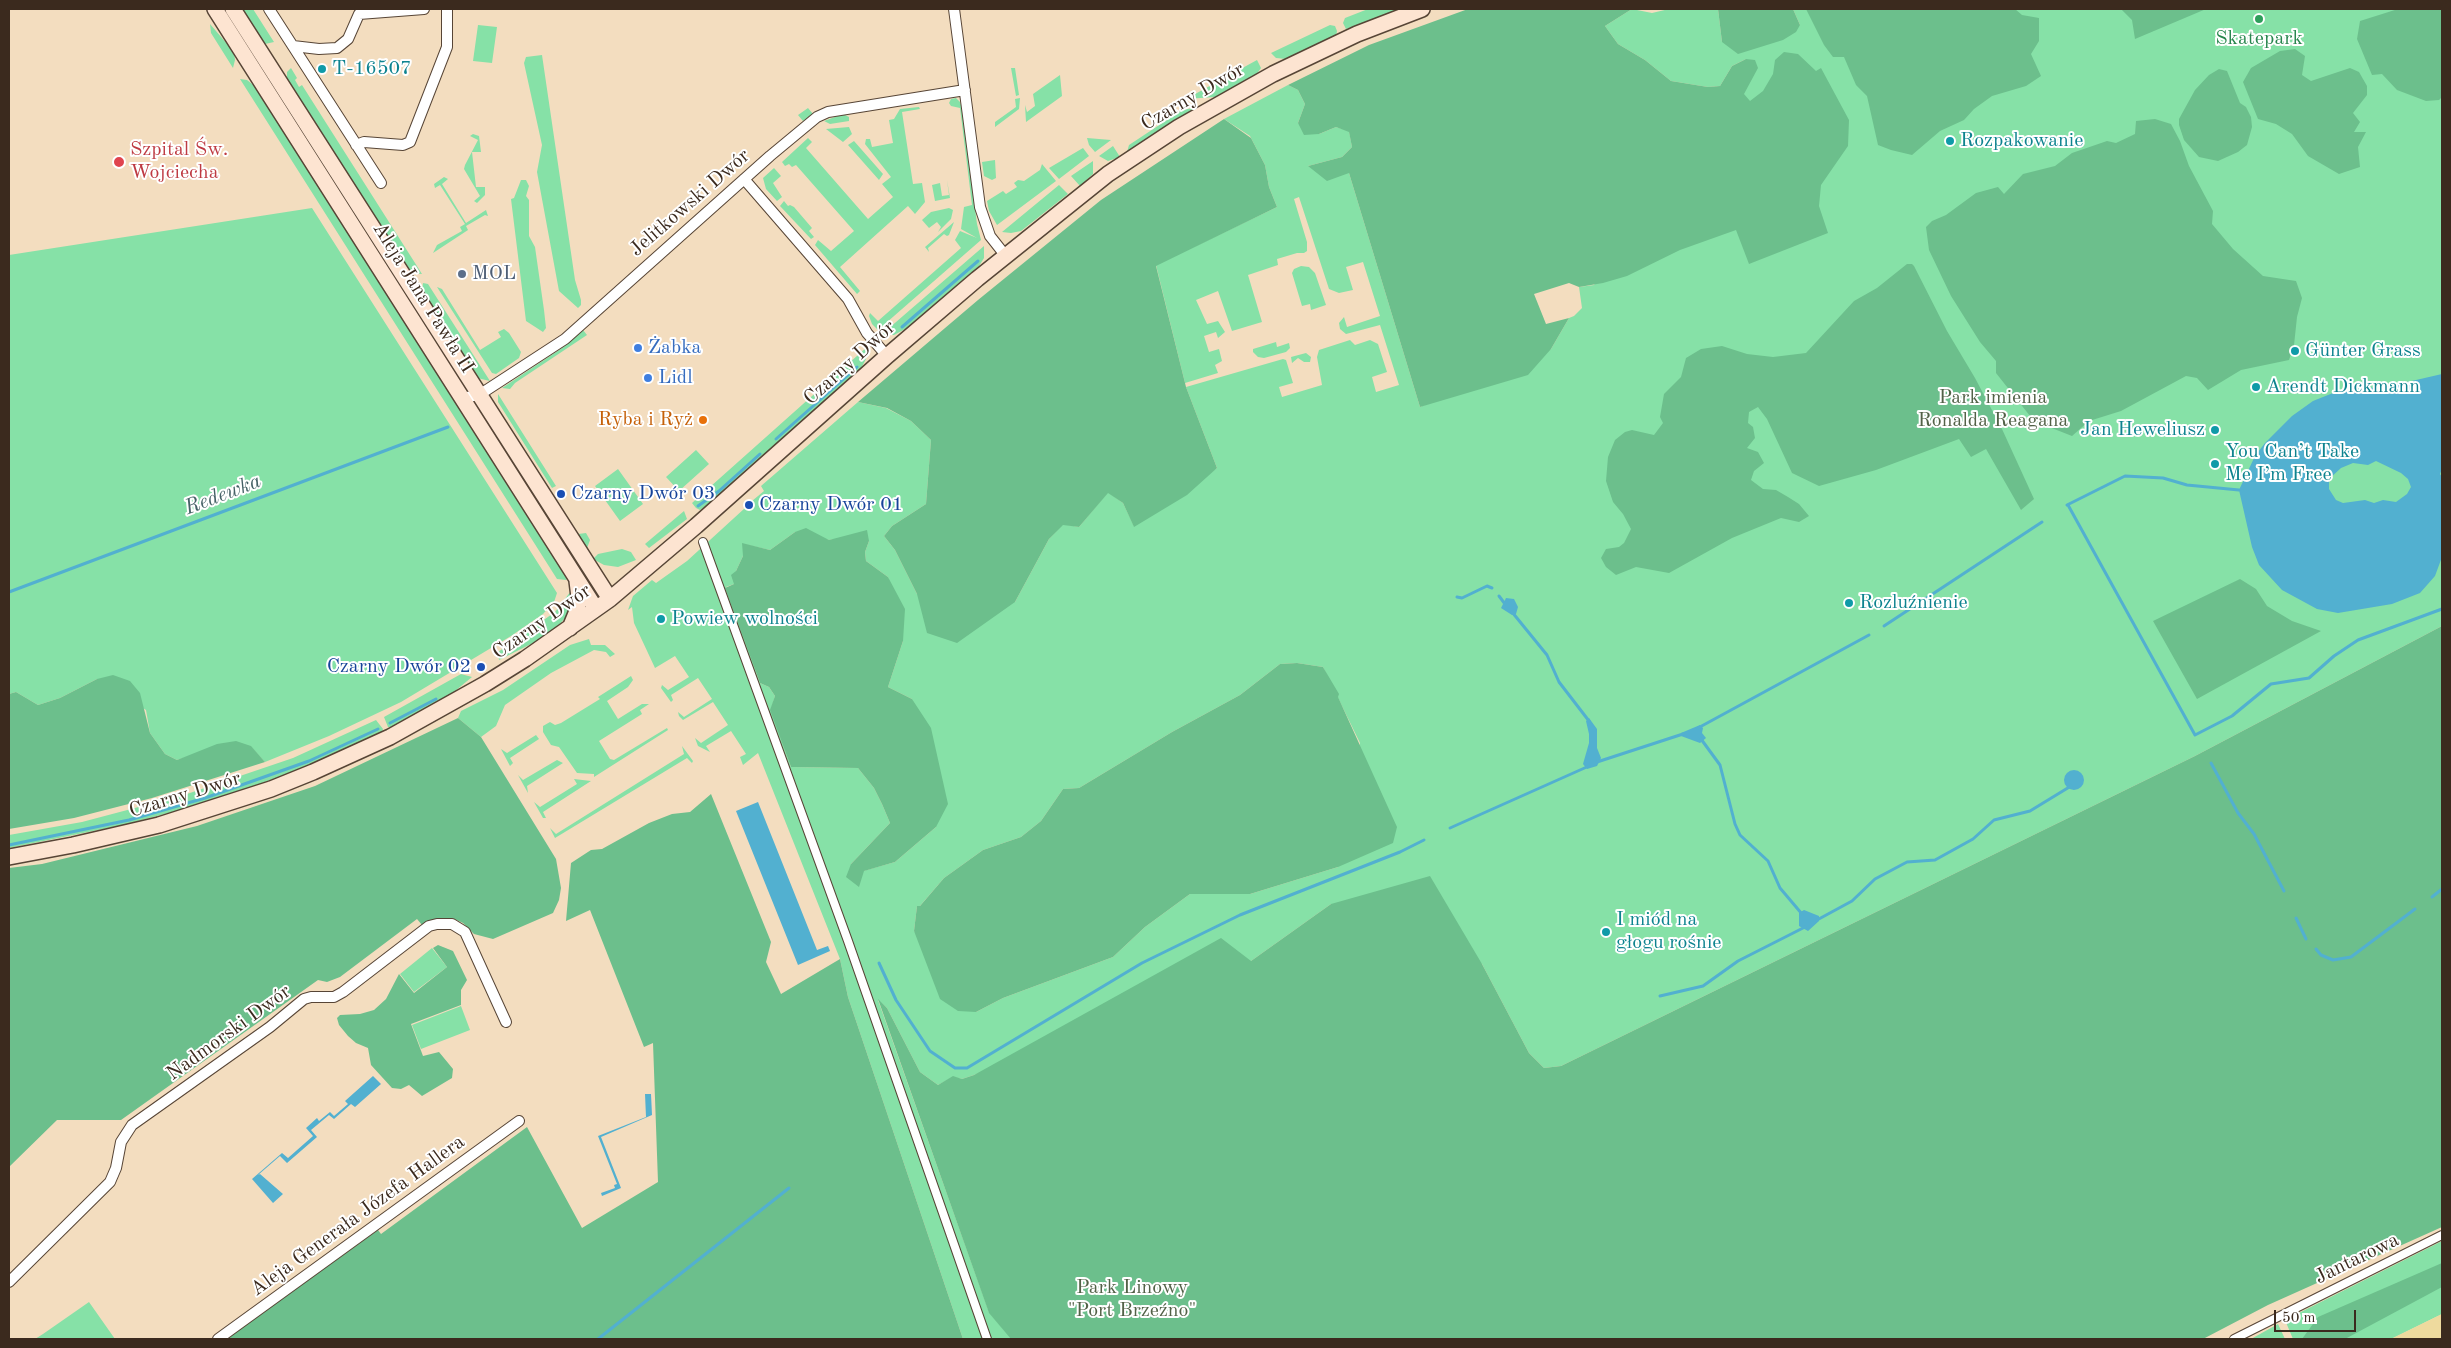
<!DOCTYPE html>
<meta charset="utf-8">
<style>
body{margin:0}
#map{position:relative;width:2451px;height:1348px;overflow:hidden;background:#f3ddbf;font-family:"Old Standard TT",serif}
canvas{display:block}
.frame{position:absolute;inset:0;border:10px solid #3b2a1e;pointer-events:none}
.scale{position:absolute;left:2274px;top:1310px;width:82px;height:22px;box-sizing:border-box;border:2px solid #3b2a1e;border-top:0;padding-left:6px;font-size:15px;line-height:18px;white-space:nowrap;color:#3b2a1e;-webkit-text-stroke:4px #fff;paint-order:stroke}
</style>
<div id="map">
<canvas width="2451" height="1348"></canvas>
<div class="frame"></div>
<div class="scale">50 m</div>
</div>
<script>
const g = document.querySelector('canvas').getContext('2d');
g.lineJoin = 'round';
function fillPath(path, color) { g.fillStyle = color; g.fill(path, 'evenodd'); }
const toPath = rows => new Path2D(rows.map(r => 'M' + r).join(''));
function stroke(path, color, width, dash) { g.strokeStyle = color; g.lineWidth = width; g.lineCap = dash ? 'butt' : 'round'; g.setLineDash(dash || []); g.stroke(path); }
function drawText(font, color, halo, rows, align = 'center') {
  g.font = font + ' "Old Standard TT",serif'; g.lineWidth = 4; g.setLineDash([]); g.textBaseline = 'middle'; g.strokeStyle = halo; g.fillStyle = color; for (const [text, x, y, turn = 0] of rows) {
    g.save(); g.translate(x, y); g.rotate((+turn || 0) * Math.PI / 180); g.textAlign = isNaN(turn) ? turn : align; if (halo) g.strokeText(text, 0, 0); g.fillText(text, 0, 0); g.restore();
  }
}
fillPath(toPath([
 [242,9,253,9,274,42,265,44],
 [1368,9,1400,9,1346,29,1343,23,1345,18],
 [1632,9,1652,13,1669,9,1718,9,1722,42,1800,25,1793,9,2442,9,2442,626,2195,756,1561,1066,1544,1068,1529,1053,1482,964,1331,904,1251,961,974,1075,962,1079,953,1077,938,1085,920,1072,887,1008,878,1000,989,1312,1006,1332,1200,1339,963,1339,848,997,840,959,758,753,743,765,740,757,746,754,731,731,706,746,710,752,698,746,695,738,701,743,728,725,713,702,683,720,679,716,678,712,684,717,712,699,698,678,671,695,673,700,671,702,661,688,662,685,668,690,689,677,675,656,655,668,634,623,632,607,628,610,633,596,652,580,656,583,687,561,745,508,748,510,754,504,752,501,764,491,761,486,858,402,886,408,911,421,931,440,926,504,892,526,884,536,895,550,917,594,1015,602,1049,539,1063,524,1079,527,1108,492,1123,503,1134,526,1217,468,1186,387,1283,359,1286,360,1293,383,1279,387,1282,397,1322,385,1317,357,1319,350,1350,340,1355,345,1370,340,1378,344,1387,372,1372,377,1376,392,1399,385,1380,325,1346,334,1340,329,1339,323,1344,317,1347,327,1380,316,1363,262,1346,267,1353,290,1339,293,1329,289,1299,197,1294,199,1307,242,1307,251,1304,253,1297,253,1277,259,1278,265,1248,275,1262,322,1232,331,1218,291,1196,300,1207,324,1218,321,1225,332,1218,338,1216,332,1204,336,1209,352,1219,349,1222,361,1215,365,1218,373,1185,383,1156,265,1277,207,1269,187,1265,165,1250,136,1224,119,1288,85,1298,90,1305,104,1298,123,1319,134,1336,127,1349,131,1352,147,1342,157,1308,166,1349,173,1420,407,1551,349,1569,318,1574,316,1582,308,1579,287,1594,285,1746,59,1732,66,1720,86,1708,87,1671,81,1645,60,1618,44,1605,26],
 [795,532,829,540,843,538,869,541,865,552,866,561,888,577,903,641,888,687,912,699,936,827,895,862,863,871,851,864,890,823,882,804,874,788,858,768,791,767,771,710,775,696,769,687,760,683,726,587,734,584,736,571,743,556,743,544,770,550],
 [1297,663,1323,667,1360,743,1338,867,1250,894,1190,894,1145,927,1113,957,1003,998,976,1012,914,931,917,906,919,907,944,878,983,850,1021,837,1041,821,1063,789,1079,788,1172,732,1240,695,1280,664],
 [210,24,234,52,235,60,233,68,211,33],
 [478,25,497,27,492,63,473,61],
 [1330,25,1335,26,1337,31,1336,36,1286,59,1276,58,1271,53],
 [542,55,575,280,581,300,581,305,578,308,559,291,537,172,542,145,524,63,526,57],
 [1257,60,1261,68,1256,75,1215,97,1186,99],
 [291,68,297,78,295,80,299,87,302,85,422,274,410,273,287,79,287,72],
 [1011,68,1015,68,1019,95,1016,96],
 [1060,75,1062,96,1026,122,1025,105,1027,112,1035,106,1033,94],
 [240,79,247,80,256,87,568,578,566,580,557,579],
 [269,79,432,334,414,312],
 [956,98,960,102,962,108,977,224,981,240,878,330,872,324,869,316,870,313,878,321,961,248,955,240,960,231,977,238,961,229,964,207,972,205,960,108,951,106,949,103,951,99],
 [1020,98,1019,109,995,127,995,122,1016,107,1015,99],
 [919,107,920,109,902,112,913,184,922,183,925,202,915,214,908,206,840,267,860,291,857,294,815,245,818,240,831,251,854,231,796,165,792,167,789,164,785,166,782,162,808,138,812,142,806,148,868,219,893,197,882,184,891,177,865,144,866,139,870,139,872,147,893,143,889,120,894,119,900,109],
 [1199,107,1166,127,1127,152,1129,145,1182,110],
 [808,108,813,114,803,121,798,115],
 [843,114,849,117,849,121,830,124,824,121],
 [849,127,852,134,843,142,826,129],
 [473,134,479,136,481,152,472,152,476,187,485,187,485,195,477,203,474,201,480,196,464,169,465,165,478,140,470,136],
 [1087,138,1111,140,1095,152,1089,145],
 [854,141,883,174,879,180,848,145],
 [1113,146,1120,157,1108,161,1099,156],
 [1083,148,1089,156,1059,179,1049,168],
 [995,160,996,178,992,180,984,176,982,162],
 [1093,161,1093,174,1080,186,1071,176],
 [1042,164,1056,181,997,225,989,211,987,201,1003,191,1006,194,1017,187,1014,183,1018,180,1024,181,1040,170],
 [774,168,781,176,773,183,782,197,777,201,766,189,763,178],
 [444,177,448,179,442,184,466,223,486,210,488,216,485,215,466,226,468,230,433,253,437,245,462,231,460,227,465,224,440,185,435,188,434,184],
 [521,180,526,180,529,186,526,196,529,200,529,236,535,247,544,310,546,328,543,332,526,321,511,199,514,198],
 [947,180,950,198,935,201,932,185,940,183,942,196,949,195],
 [1059,185,1068,194,1021,231,1011,233,1002,232],
 [784,201,788,206,790,205,794,207,812,228,809,231,814,237,811,239,780,206],
 [312,208,557,593,554,602,543,614,511,636,401,702,329,736,265,762,251,747,196,754,177,760,165,754,150,733,146,710,97,679,60,698,38,705,16,692,9,694,9,255],
 [949,208,953,210,951,219,938,232,941,227,937,222,929,228,922,220,931,212],
 [954,222,949,235,947,236,944,234,928,248,929,252,925,247],
 [984,246,984,258,979,266,909,327,894,335,881,335],
 [1301,266,1309,267,1315,273,1326,305,1311,310,1310,304,1302,306,1292,273,1294,269],
 [423,283,428,284,490,381,477,378,422,290],
 [437,287,442,289,480,350,501,337,498,332,504,329,509,333,521,352,519,358,496,374,492,373],
 [583,330,587,335,515,383,510,389,502,388,565,346],
 [1276,342,1277,347,1289,343,1290,348,1286,352,1264,358,1258,357,1253,352,1253,349],
 [867,347,866,359,859,372,729,489,700,510,696,508,692,503],
 [1306,353,1311,357,1310,362,1304,362,1298,358,1292,363,1291,357],
 [498,394,556,486,552,488,498,402],
 [696,450,709,464,679,491,666,477],
 [618,469,643,504,620,521,595,486],
 [684,511,687,519,649,548,645,544],
 [586,533,590,540,586,551,578,534],
 [622,549,631,552,636,560,618,567,604,565,593,559,598,554],
 [571,591,570,612,559,625,535,642,499,660,498,652,555,612],
 [589,639,591,645,605,645,615,654,610,657,606,652,594,650,551,673,505,705,496,726,481,737,458,718,461,711,503,690,570,645],
 [461,674,472,677,449,696,391,727,388,727,384,717],
 [631,676,633,680,628,687,607,701,618,719,642,704,649,704,640,710,642,714,599,741,610,759,614,760,667,728,668,730,594,777,594,774,577,773,559,747,551,745,543,732,543,726,550,722,555,725,561,723,600,699,598,697],
 [376,720,383,729,382,732,297,770,257,785,187,808,123,825,9,848,9,835,82,822,184,795,293,758],
 [536,735,539,739,510,758,513,763,510,766,501,749,507,753],
 [682,746,693,761,692,763,687,758,555,838,550,828,556,834,684,754],
 [557,760,563,763,527,786,528,793,518,775,523,780],
 [574,779,591,781,543,812,546,818,543,818,534,802,540,807,577,784],
 [432,948,447,967,414,992,400,974],
 [461,1006,470,1030,421,1049,412,1025],
 [2442,1241,2442,1314,2391,1339,2293,1339,2285,1320],
 [89,1302,115,1339,35,1339,43,1334],
 [2278,1324,2285,1339,2251,1339]
]), '#86e1a7');
fillPath(toPath([
 [1468,9,1632,9,1605,26,1618,44,1645,60,1671,81,1708,87,1720,86,1732,66,1746,59,1755,60,1758,68,1744,94,1750,101,1763,91,1773,74,1775,60,1784,52,1798,54,1816,71,1821,68,1849,120,1848,146,1821,185,1819,206,1828,233,1749,264,1736,230,1680,250,1627,276,1603,283,1579,287,1569,283,1534,294,1546,324,1569,318,1551,349,1528,375,1420,407,1349,173,1327,181,1308,166,1342,157,1352,147,1349,132,1336,127,1319,134,1304,135,1298,123,1305,104,1298,90,1288,85,1369,45],
 [1718,9,1793,9,1800,25,1796,32,1783,40,1738,54,1722,42],
 [1806,9,2015,9,2022,15,2039,18,2039,41,2031,54,2041,76,2026,86,1992,96,1974,109,1964,120,1940,131,1912,155,1891,150,1878,145,1867,96,1856,85,1844,57,1833,57,1824,45],
 [2121,9,2206,9,2135,39,2132,20],
 [2398,9,2442,9,2442,97,2439,100,2426,101,2397,90,2382,74,2372,75,2357,39,2360,21],
 [2295,49,2305,56,2302,75,2311,81,2350,68,2359,72,2367,86,2367,95,2353,113,2360,122,2354,132,2366,132,2358,147,2360,167,2339,174,2308,156,2292,134,2276,124,2258,119,2243,82,2251,68,2280,51],
 [2219,69,2227,71,2240,103,2246,107,2251,117,2252,127,2247,145,2238,152,2218,161,2199,157,2184,140,2179,125,2179,119,2195,90,2209,75],
 [1224,119,1251,138,1265,165,1269,187,1277,207,1156,266,1186,387,1217,468,1187,495,1134,527,1123,503,1108,493,1079,527,1063,525,1049,539,1015,602,957,643,927,633,917,594,895,550,884,536,892,526,926,504,931,440,911,421,887,408,858,402,978,300,1101,200],
 [2155,119,2171,124,2180,141,2189,166,2213,211,2212,224,2233,249,2263,276,2296,281,2302,298,2297,317,2294,345,2289,360,2241,370,2208,390,2197,378,2186,376,2121,411,2089,421,2072,436,2034,421,1996,373,1996,361,1980,342,1951,296,1929,250,1926,227,1932,221,1946,215,1976,193,1998,187,2004,194,2023,174,2055,166,2072,153,2107,141,2116,143,2135,134,2136,121],
 [1907,264,1912,264,1914,266,1947,331,1975,378,2002,429,2034,499,2021,510,1986,449,1971,457,1959,439,1876,470,1819,486,1792,473,1767,419,1758,407,1749,412,1748,423,1753,427,1755,438,1747,448,1758,452,1764,463,1754,471,1751,480,1763,489,1776,490,1788,497,1799,504,1809,516,1799,522,1781,518,1732,538,1669,573,1636,567,1616,575,1606,567,1601,558,1606,549,1619,547,1624,543,1631,529,1623,514,1613,502,1606,481,1608,457,1615,440,1625,432,1632,430,1654,435,1663,423,1660,417,1664,394,1681,377,1686,358,1701,349,1722,346,1747,354,1773,357,1806,353,1854,301,1877,288],
 [806,528,829,540,867,530,869,541,865,552,866,561,888,577,905,609,903,641,888,687,912,699,931,728,948,804,936,827,895,862,864,871,859,887,846,877,851,864,890,823,882,804,874,788,858,768,791,767,770,710,775,696,769,687,760,683,725,588,734,584,731,575,736,571,743,556,742,543,770,550,795,532],
 [2240,579,2256,589,2267,606,2292,621,2321,631,2197,699,2153,621],
 [2442,626,2442,1227,2268,1305,2203,1339,1011,1339,989,1313,878,999,887,1008,920,1072,938,1085,953,1076,962,1079,974,1075,1221,938,1251,961,1331,904,1430,876,1482,964,1529,1053,1544,1068,1561,1066,2195,756],
 [1297,663,1323,667,1339,694,1338,697,1397,827,1393,843,1338,867,1250,894,1190,894,1145,927,1113,957,1003,998,976,1012,958,1011,940,999,914,931,917,906,920,906,944,878,983,850,1021,837,1041,821,1063,789,1079,788,1172,732,1240,695,1280,664],
 [113,675,130,681,140,693,150,733,165,754,177,760,217,744,236,741,251,746,265,762,152,798,74,818,9,829,9,694,16,692,38,705,60,698,97,679],
 [458,718,481,737,556,859,561,888,559,900,553,913,493,939,474,934,463,923,452,918,439,918,422,925,417,919,340,977,327,982,318,980,121,1120,57,1120,9,1167,9,868,42,864,197,826,315,786],
 [711,794,771,942,766,962,781,994,840,959,848,997,963,1339,226,1339,378,1230,381,1234,527,1127,582,1228,658,1182,653,1043,644,1047,590,910,566,921,571,863,591,850,602,849,649,823,672,814,690,812],
 [438,945,453,951,467,980,461,990,461,1005,411,1024,423,1056,439,1052,453,1069,452,1078,422,1096,409,1085,401,1089,392,1088,371,1065,368,1048,356,1043,348,1036,339,1025,337,1018,340,1015,360,1014,374,1010,386,999,399,974,414,993,447,967,433,948],
 [2442,1263,2442,1287,2345,1339,2302,1339,2318,1317]
]), '#6cbf8c');
fillPath(toPath([
 [2442,1314,2442,1339,2391,1339]
]), '#eeda9e');
fillPath(toPath([
 [2442,374,2442,469,2440,474,2442,477,2442,557,2435,576,2420,593,2392,604,2338,613,2317,609,2282,590,2259,565,2252,547,2239,490,2255,456,2265,443,2292,416,2313,401,2338,391,2390,386],
 [2376,461,2401,473,2408,479,2411,487,2407,494,2396,502,2383,500,2374,503,2365,500,2343,503,2336,500,2329,489,2329,479,2341,468,2353,463,2368,465],
 [1506,598,1514,599,1518,607,1516,614,1512,615,1501,608],
 [1589,718,1597,729,1597,748,1601,758,1597,766,1587,769,1583,764,1589,743,1589,734,1586,721],
 [1700,725,1703,728,1702,733,1706,738,1700,743,1681,736,1681,733],
 '2064 780a10 10 0 1 1 20 0a10 10 0 1 1-20 0Z',
 [758,802,817,950,828,946,830,951,798,965,736,811],
 [1804,910,1819,916,1819,921,1808,931,1799,926,1799,913],
 [373,1076,381,1084,355,1107,351,1104,334,1119,329,1115,311,1130,317,1137,287,1163,280,1156,258,1175,260,1174,283,1194,273,1203,252,1179,282,1153,288,1158,313,1136,306,1128,317,1118,319,1121,330,1112,334,1116,348,1104,345,1101],
 [645,1094,651,1094,652,1115,601,1137,621,1188,602,1196,601,1193,615,1188,614,1185,617,1184,598,1136,646,1117]
]), '#52b0d0');
stroke(toPath([
 [902,327,978,261],
 [776,439,857,367],
 [2067,505,2125,476,2163,478,2187,485,2239,490],
 [2068,505,2195,735,2232,716,2271,684,2309,678,2334,656,2358,640,2442,609],
 [698,506,719,491,760,454],
 [9,592,448,427],
 [1499,596,1505,604],
 [1457,597,1462,598,1487,586,1492,588],
 [1512,612,1547,655,1559,682,1589,721],
 [1884,626,2042,522],
 [390,723,436,699],
 [1698,728,1869,635],
 [1701,739,1720,765,1735,824,1740,835,1768,861,1780,888,1802,914],
 [1597,762,1683,734],
 [2211,763,2238,813,2254,834,2284,891],
 [1450,828,1589,766],
 [9,845,129,820,205,798,309,761,378,729],
 [2432,897,2442,889],
 [2296,918,2306,939],
 [1817,920,1852,901,1875,879,1907,862,1935,860,1973,839,1994,820,2030,811,2071,786],
 [2316,949,2321,955,2333,960,2351,957,2415,909],
 [879,963,896,1000,930,1051,955,1068,967,1068,1142,963,1240,915,1400,852,1424,840],
 [1660,996,1703,986,1738,961,1805,927],
 [598,1339,789,1188]
]), '#52b0d0', 3);
const pedestrian = toPath([
 [703,542,848,941,987,1339],
 [2234,1339,2442,1235]
]);
const minor = toPath([
 [269,9,381,183],
 [954,9,980,207,990,236,1005,255],
 [293,46,319,49,337,48,348,39,359,14,424,9],
 [356,145,364,142,403,145,410,142,447,47,447,9],
 [744,179,848,299,867,333,887,356],
 [462,398,479,395,565,339,770,156,817,117,828,112,853,108,965,90],
 [9,1282,110,1182,116,1168,121,1142,132,1125,270,1027,304,999,311,997,334,997,343,992,429,926,437,924,452,924,465,932,506,1022],
 [218,1339,519,1121]
]);
const secondary = toPath([
 [215,9,596,609],
 [233,9,610,599],
 [570,628,577,611,579,597,577,581],
 [9,857,73,845,159,825,271,789,313,772,390,737,485,684,525,659,610,599,696,526,887,356,977,279,1108,174,1179,127,1273,74,1357,34,1422,9]
]);
stroke(pedestrian, '#574536', 10);
stroke(minor, '#574536', 12);
stroke(secondary, '#574536', 18);
stroke(pedestrian, '#fff', 8);
stroke(minor, '#fff', 10);
stroke(secondary, '#fde4d1', 15);
for (const [x, y, r, color] of [
 [2259,19,5,"#2e9e5b"],
 [322,69,5,"#0f9aa8"],
 [1950,141,5,"#0f9aa8"],
 [119,162,6,"#e0444e"],
 [462,274,5,"#5c6f8a"],
 [638,348,5,"#3f7fe0"],
 [2295,351,5,"#0f9aa8"],
 [648,378,5,"#3f7fe0"],
 [2256,387,5,"#0f9aa8"],
 [703,420,5,"#e8710a"],
 [2215,430,5,"#0f9aa8"],
 [2215,464,5,"#0f9aa8"],
 [561,494,5,"#1a4fb4"],
 [749,505,5,"#1a4fb4"],
 [1849,603,5,"#0f9aa8"],
 [661,619,5,"#0f9aa8"],
 [481,667,5,"#1a4fb4"],
 [1606,932,5,"#0f9aa8"]
]) { const dot = new Path2D(); dot.arc(x, y, r, 0, 2 * Math.PI); g.fillStyle = color; g.fill(dot); stroke(dot, '#fff', 2); }
drawText('20px', '#27864d', '#fff', [
 ["Skatepark",2259,39]
]);
drawText('20px', '#0d838f', '#fff', [
 ["T-16507",332,69],
 ["Rozpakowanie",1960,141],
 ["Günter Grass",2305,351],
 ["Arendt Dickmann",2266,387],
 ["Jan Heweliusz",2205,430,"right"],
 ["You Can’t Take",2225,452],
 ["Me I’m Free",2225,475],
 ["Rozluźnienie",1859,603],
 ["Powiew wolności",671,619],
 ["I miód na",1616,920],
 ["głogu rośnie",1616,943]
], 'left');
drawText('20px', '#3b2a1e', '#fff', [
 ["Czarny Dwór",1193,97,-30],
 ["Jelitkowski Dwór",690,203,-41],
 ["Aleja Jana Pawła II",423,298,58],
 ["Czarny Dwór",850,363,-42],
 ["Czarny Dwór",542,622,-35],
 ["Czarny Dwór",185,795,-17],
 ["Nadmorski Dwór",229,1033,-36],
 ["Aleja Generała Józefa Hallera",358,1216,-36],
 ["Jantarowa",2357,1259,-26]
]);
drawText('20px', '#be3a42', '#fff', [
 ["Szpital Św.",130,150],
 ["Wojciecha",130,173]
], 'left');
drawText('20px', '#4e5e75', '#fff', [
 ["MOL",472,274]
], 'left');
drawText('20px', '#366cbe', '#fff', [
 ["Żabka",648,348],
 ["Lidl",658,378]
], 'left');
drawText('20px', '#526147', '#fff', [
 ["Park imienia",1993,398],
 ["Ronalda Reagana",1993,421],
 ["Park Linowy",1132,1288],
 ["\"Port Brzeźno\"",1132,1311]
]);
drawText('20px', '#c56008', '#fff', [
 ["Ryba i Ryż",693,420]
], 'right');
drawText('20px', '#164399', '#fff', [
 ["Czarny Dwór 03",571,494],
 ["Czarny Dwór 01",759,505],
 ["Czarny Dwór 02",471,667,"right"]
], 'left');
drawText('italic 21px', '#446065', '#fff', [
 ["Redewka",223,495,-21]
]);
</script>
